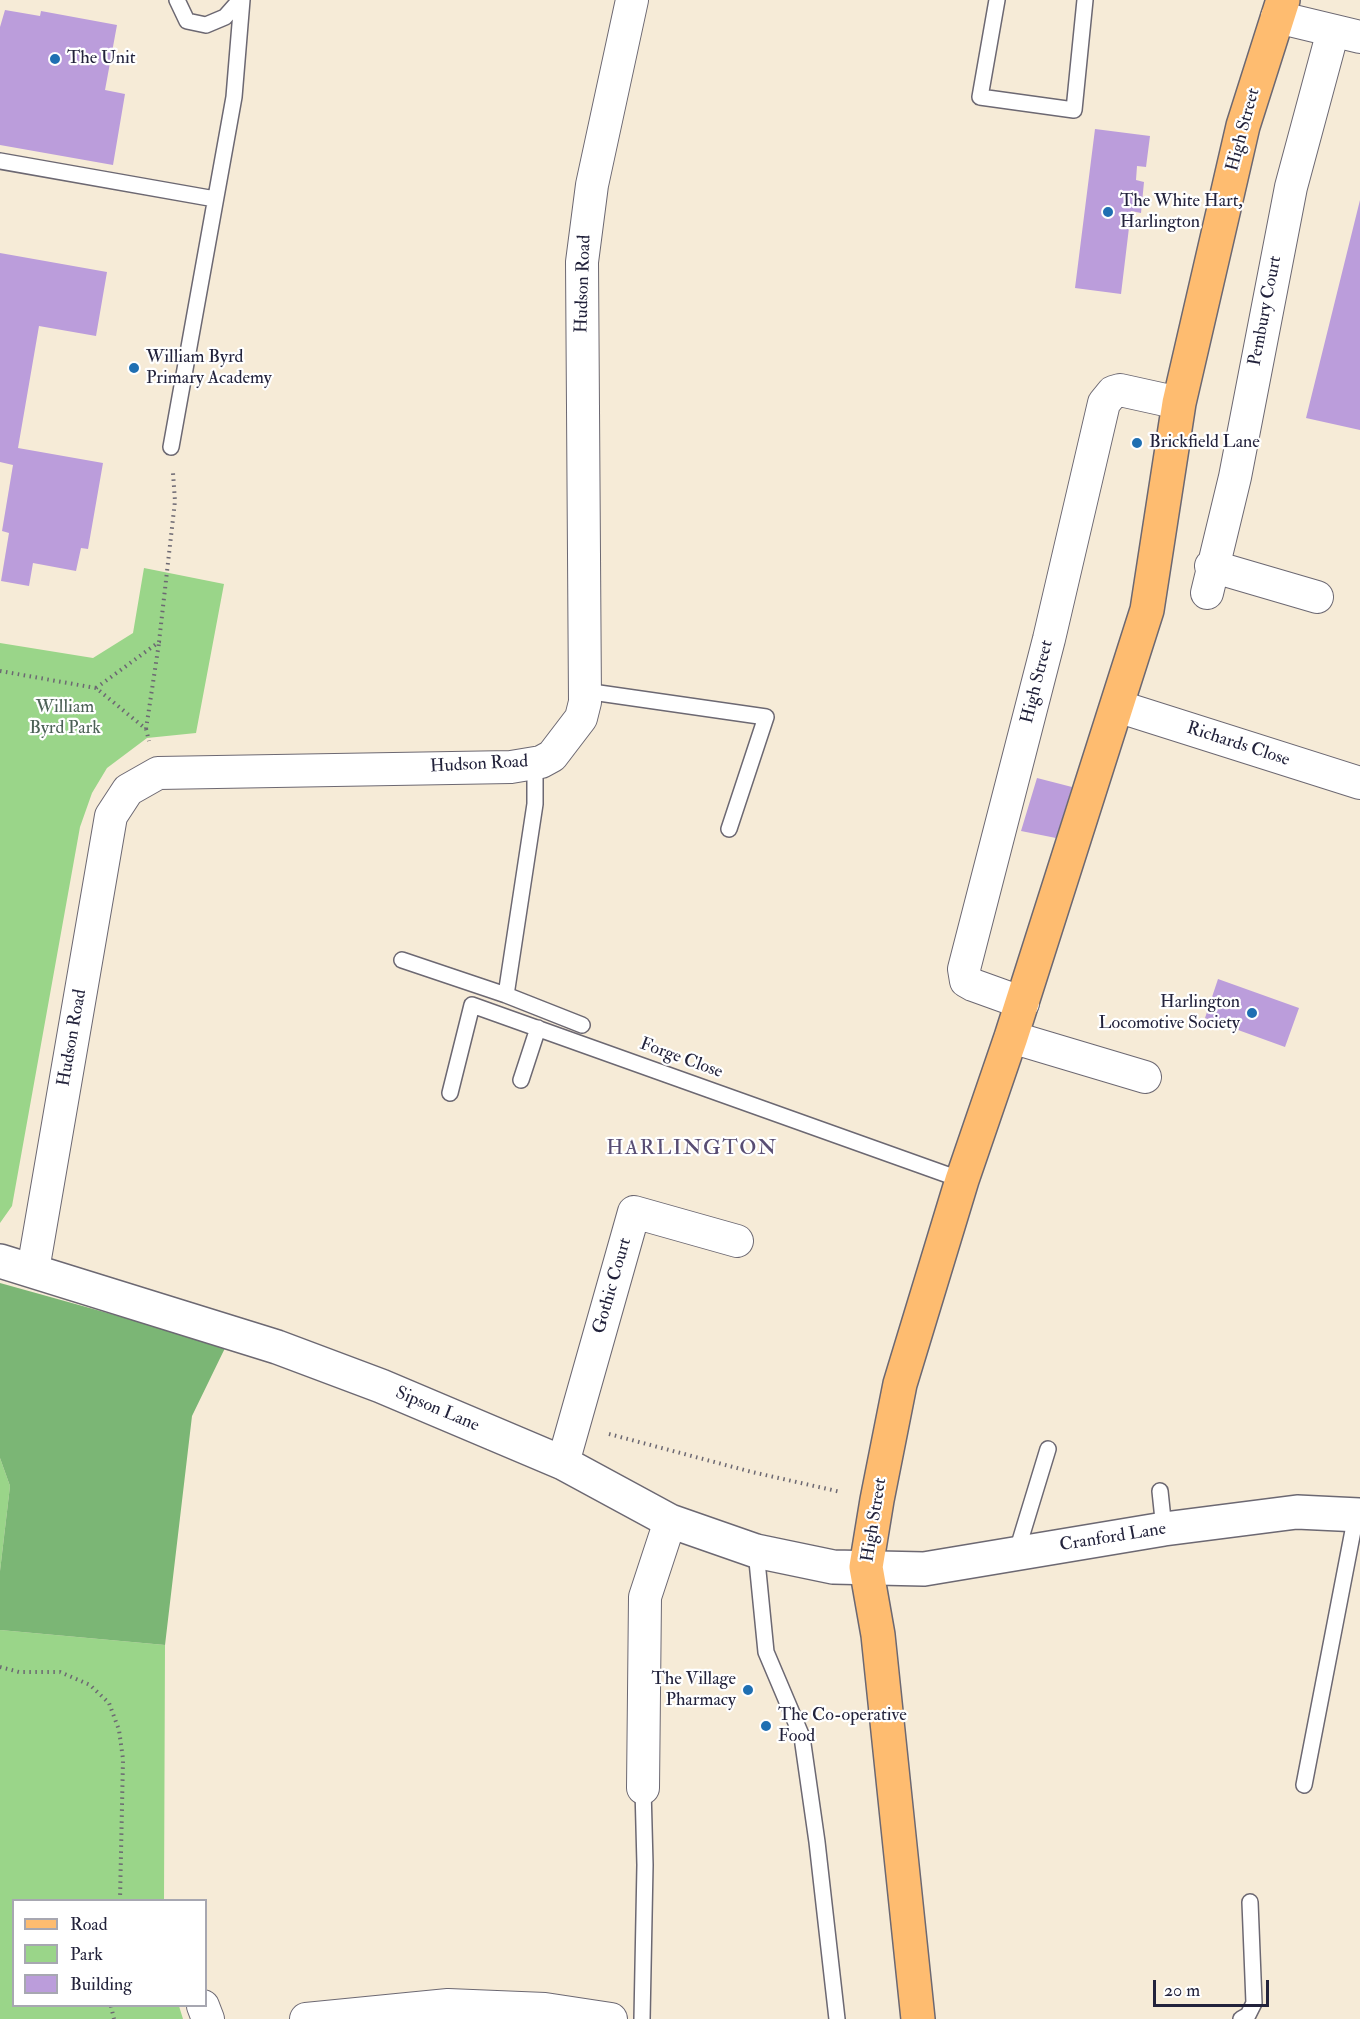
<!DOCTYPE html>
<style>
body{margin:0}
#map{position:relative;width:1360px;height:2019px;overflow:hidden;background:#f6ebd7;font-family:"IM FELL Double Pica",serif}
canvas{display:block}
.legend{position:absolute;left:12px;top:1899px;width:195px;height:108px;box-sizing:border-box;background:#fff;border:2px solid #a7a7b1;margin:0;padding:8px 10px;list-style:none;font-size:18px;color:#22223b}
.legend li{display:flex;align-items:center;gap:12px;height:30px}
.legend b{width:30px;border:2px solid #a7a7b1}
.scale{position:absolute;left:1153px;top:1980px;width:116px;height:27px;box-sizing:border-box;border:3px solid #22223b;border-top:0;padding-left:8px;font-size:18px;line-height:21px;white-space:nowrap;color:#22223b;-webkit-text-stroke:4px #fff;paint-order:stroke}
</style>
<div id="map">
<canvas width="1360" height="2019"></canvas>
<ul class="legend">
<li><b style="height:8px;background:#febc70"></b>Road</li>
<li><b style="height:16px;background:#9ad589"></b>Park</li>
<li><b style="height:16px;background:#bb9ddb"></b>Building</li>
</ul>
<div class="scale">20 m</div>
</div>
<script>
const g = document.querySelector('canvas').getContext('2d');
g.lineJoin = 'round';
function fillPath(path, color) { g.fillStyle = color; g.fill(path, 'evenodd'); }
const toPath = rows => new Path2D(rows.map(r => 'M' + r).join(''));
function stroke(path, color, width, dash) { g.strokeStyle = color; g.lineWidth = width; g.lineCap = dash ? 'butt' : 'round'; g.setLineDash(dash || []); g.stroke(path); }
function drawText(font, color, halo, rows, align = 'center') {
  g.font = font + ' "IM FELL Double Pica",serif'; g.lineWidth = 4.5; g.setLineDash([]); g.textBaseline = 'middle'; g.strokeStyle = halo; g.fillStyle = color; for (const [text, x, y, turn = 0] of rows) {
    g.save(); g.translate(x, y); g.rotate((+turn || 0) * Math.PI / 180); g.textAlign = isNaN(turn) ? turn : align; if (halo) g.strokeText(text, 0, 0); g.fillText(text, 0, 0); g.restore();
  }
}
fillPath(toPath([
 [144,568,224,584,196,733,147,738,107,768,92,793,80,827,12,1206,0,1223,0,643,93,658,133,633],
 [0,1458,10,1486,0,1571],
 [0,1630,165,1645,164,1900,14,1900,14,2006,179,2006,183,2019,0,2019]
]), '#9ad589');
fillPath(toPath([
 [0,1283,226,1346,192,1416,165,1645,0,1630,0,1571,10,1486,0,1458]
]), '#7bb675');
fillPath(toPath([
 [5,10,40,16,41,11,117,25,105,90,125,94,113,165,0,145,0,27],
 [1095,129,1150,136,1146,167,1137,166,1136,180,1144,182,1141,213,1131,211,1121,294,1075,288],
 [1360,200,1360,430,1306,418],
 [0,253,107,272,96,336,39,326,18,448,103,463,88,549,81,548,76,571,33,563,29,586,1,581,9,533,2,531,13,465,0,462],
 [1037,778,1072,787,1056,838,1021,831],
 [1218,979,1299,1008,1285,1047,1205,1018]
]), '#bb9ddb');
const service = toPath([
 [177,0,187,21,206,25,225,17,240,0],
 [997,0,980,97,1074,110,1085,0],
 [0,161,215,199],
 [171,447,234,97,242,0],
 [585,691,766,717,729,829],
 [535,763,535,804,506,995,582,1025],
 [402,960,506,995],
 [521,1080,538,1028],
 [450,1093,472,1005,962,1180],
 [1160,1491,1164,1529],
 [756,1551,766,1652,802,1737,817,1842,837,2019],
 [1016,1554,1048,1449],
 [1304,1785,1356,1515],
 [642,2019,645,1865,643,1788],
 [1241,2019,1248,2015,1254,2003,1250,1902]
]);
const minor = toPath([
 [1277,17,1360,37],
 [1211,566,1317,597],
 [1207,593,1235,477,1291,187,1333,31],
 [1117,706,1360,783],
 [1023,1003,973,985,966,981,964,969,1049,639,1104,403,1113,392,1120,390,1179,403],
 [1011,1037,1145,1077],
 [33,1270,111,816,128,790,158,773,511,767,541,762,552,756,581,718,585,702,582,262,592,185,632,0],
 [563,1463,634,1212,737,1241],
 [643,1788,645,1597,670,1521],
 [203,2006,208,2019],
 [306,2019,448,2005,545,2009,611,2019]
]);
const tertiary = toPath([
 [0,1261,277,1347,381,1386,563,1463,670,1521,756,1551,833,1567,924,1569,1164,1529,1297,1512,1360,1515]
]);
const primary = toPath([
 [918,2019,878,1635,866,1567,877,1500,900,1384,962,1180,1011,1037,1147,610,1179,403,1243,126,1283,0]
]);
stroke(service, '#6c6872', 18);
stroke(minor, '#6c6872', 34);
stroke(tertiary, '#6c6872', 36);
stroke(primary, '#6c6872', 36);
stroke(toPath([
 [0,671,96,688,146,729,149,741],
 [96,688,159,642,175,501,173,473],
 [146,729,159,643],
 [609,1434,752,1472,841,1492],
 [0,1667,19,1672,60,1672,90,1685,109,1703,119,1730,123,1759,120,1900],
 [111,2006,114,2019]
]), '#6c6872', 4, [1.5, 4.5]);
stroke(service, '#fff', 15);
stroke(minor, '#fff', 32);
stroke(tertiary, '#fff', 33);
stroke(primary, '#febc70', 33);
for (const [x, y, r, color] of [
 [55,59,6,"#1f6fb2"],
 [1108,212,6,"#1f6fb2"],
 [134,368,6,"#1f6fb2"],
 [1137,443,6,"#1f6fb2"],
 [1252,1013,6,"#1f6fb2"],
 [748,1690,6,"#1f6fb2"],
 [766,1726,6,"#1f6fb2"]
]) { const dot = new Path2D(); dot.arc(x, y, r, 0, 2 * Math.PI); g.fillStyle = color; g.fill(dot); stroke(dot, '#fff', 2); }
drawText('18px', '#22223b', '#fff', [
 ["The Unit",67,59],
 ["The White Hart,",1120,202],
 ["Harlington",1120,223],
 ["William Byrd",146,358],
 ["Primary Academy",146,379],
 ["Brickfield Lane",1149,443],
 ["Harlington",1240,1003,"right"],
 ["Locomotive Society",1240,1024,"right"],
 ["The Village",736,1680,"right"],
 ["Pharmacy",736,1701,"right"],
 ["The Co-operative",778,1716],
 ["Food",778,1737]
], 'left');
drawText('18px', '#22223b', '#fff', [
 ["High Street",1244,130,-75],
 ["Hudson Road",584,284,-88],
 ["Pembury Court",1266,311,-79],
 ["High Street",1038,682,-76],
 ["Richards Close",1238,745,18],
 ["Hudson Road",479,765,-3],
 ["Hudson Road",73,1038,-80],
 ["Forge Close",681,1059,20],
 ["Gothic Court",613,1286,-74],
 ["Sipson Lane",437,1410,23],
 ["High Street",875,1520,-81],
 ["Cranford Lane",1113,1538,-9]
]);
drawText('18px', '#4c6156', '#fff', [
 ["William",65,708],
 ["Byrd Park",65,729]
]);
g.letterSpacing = '1.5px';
drawText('21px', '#584d73', '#fff', [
 ["HARLINGTON",692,1149]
]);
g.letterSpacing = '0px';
</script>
